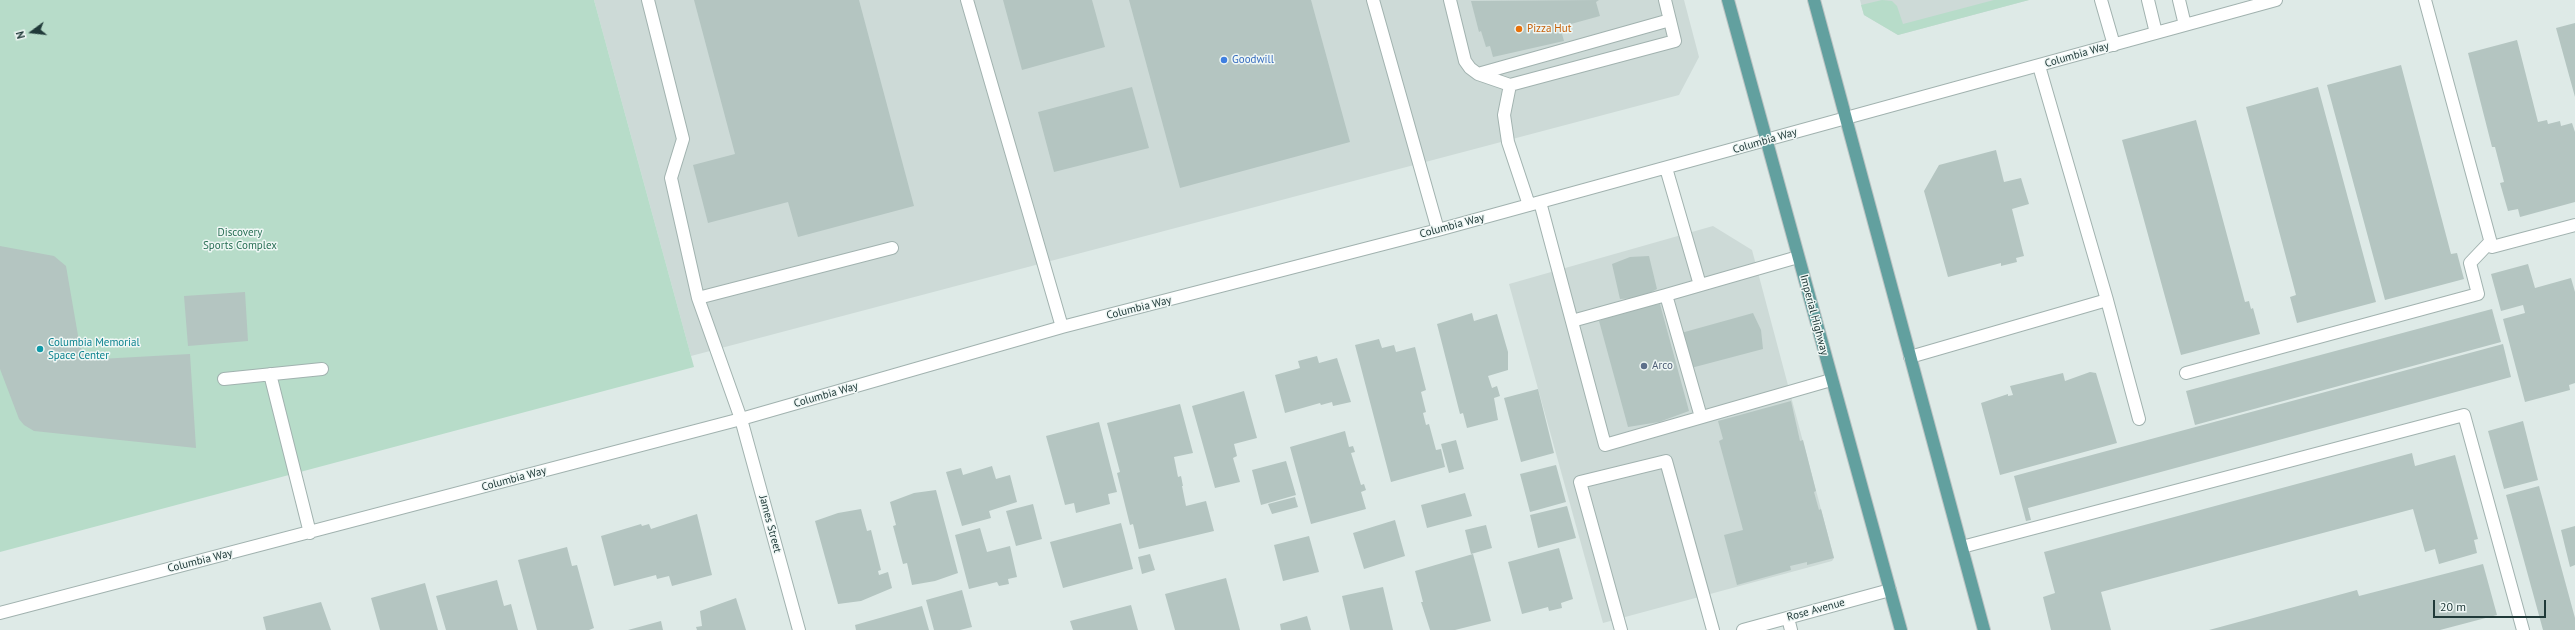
<!DOCTYPE html>
<style>
body{margin:0}
#map{position:relative;width:2575px;height:630px;overflow:hidden;background:#deeae7;font-family:"PT Sans",sans-serif}
canvas{display:block}
.north{position:absolute;left:12px;top:12px;width:40px;height:40px;-webkit-text-stroke:3px #eff7f5;paint-order:stroke;rotate:255deg;font-size:11px;font-weight:700;line-height:16px;text-align:center;color:#203a39}
.north::after{content:'';display:block;margin:auto;width:14px;height:18px;background:#203a39;clip-path:polygon(50% 0,100% 100%,50% 72%,0 100%)}
.scale{position:absolute;left:2433px;top:600px;width:113px;height:18px;box-sizing:border-box;border:2px solid #203a39;border-top:0;padding-left:5px;font-size:12px;line-height:14px;white-space:nowrap;color:#203a39;-webkit-text-stroke:3px #eff7f5;paint-order:stroke}
</style>
<div id="map">
<canvas width="2575" height="630"></canvas>
<div class="north">N</div>
<div class="scale">20 m</div>
</div>
<script>
const g = document.querySelector('canvas').getContext('2d');
g.lineJoin = 'round';
function fillPath(path, color) { g.fillStyle = color; g.fill(path, 'evenodd'); }
const toPath = rows => new Path2D(rows.map(r => 'M' + r).join(''));
function stroke(path, color, width, dash) { g.strokeStyle = color; g.lineWidth = width; g.lineCap = dash ? 'butt' : 'round'; g.setLineDash(dash || []); g.stroke(path); }
function drawText(font, color, halo, rows, align = 'center') {
  g.font = font + ' "PT Sans",sans-serif'; g.lineWidth = 3; g.setLineDash([]); g.textBaseline = 'middle'; g.strokeStyle = halo; g.fillStyle = color; for (const [text, x, y, turn = 0] of rows) {
    g.save(); g.translate(x, y); g.rotate((+turn || 0) * Math.PI / 180); g.textAlign = isNaN(turn) ? turn : align; if (halo) g.strokeText(text, 0, 0); g.fillText(text, 0, 0); g.restore();
  }
}
fillPath(toPath([
 [594,0,1684,0,1699,57,1679,95,691,356],
 [1860,0,2029,0,1898,35,1864,15],
 [1713,226,1752,250,1834,558,1832,561,1603,623,1509,284]
]), '#cddad7');
fillPath(toPath([
 [0,0,594,0,694,367,0,552],
 [1882,0,1892,1,1897,6,1903,24,1994,0,2029,0,1898,35,1864,15,1861,5]
]), '#b7dcc9');
fillPath(toPath([
 [694,0,859,0,914,206,798,237,788,202,708,223,693,165,735,154],
 [1003,0,1092,0,1105,47,1022,70],
 [1129,0,1311,0,1350,142,1180,188],
 [1599,0,1596,2,1600,16,1560,27,1564,41,1493,57,1490,46,1486,47,1481,31,1479,32,1471,1],
 [2575,23,2575,97,2556,28],
 [2517,40,2538,122,2547,120,2548,124,2560,121,2561,126,2572,123,2575,132,2575,202,2520,217,2518,209,2508,211,2500,183,2504,182,2495,147,2492,147,2468,53],
 [2401,65,2451,254,2457,253,2464,279,2385,300,2327,85],
 [1132,87,1149,148,1054,172,1038,112],
 [2318,87,2376,302,2297,323,2290,297,2296,295,2246,107],
 [2196,120,2245,302,2249,301,2251,309,2253,308,2260,334,2181,355,2122,140],
 [1996,150,2004,182,2021,178,2029,204,2012,209,2024,256,2016,258,2017,262,2001,266,2001,263,1948,277,1924,191,1939,165],
 [0,246,54,256,66,266,80,347,88,356,100,359,190,354,196,448,34,431,24,425,19,419,0,369],
 [1649,256,1657,289,1640,298,1620,299,1612,264,1630,257],
 [2528,264,2535,288,2571,278,2575,292,2575,383,2569,385,2570,390,2525,402,2503,319,2525,313,2523,305,2501,311,2491,274],
 [245,292,248,341,188,346,184,296],
 [1660,304,1689,411,1659,422,1628,427,1599,321,1627,309],
 [2492,309,2501,342,2195,425,2186,391],
 [1472,313,1474,321,1497,314,1508,352,1508,370,1488,376,1492,388,1497,386,1500,396,1494,398,1498,420,1467,428,1463,413,1460,414,1437,324],
 [1753,313,1761,330,1763,349,1691,368,1681,333],
 [1379,339,1382,348,1394,345,1396,352,1415,347,1426,390,1421,392,1426,412,1423,413,1426,425,1429,424,1436,450,1441,449,1445,467,1391,482,1355,345],
 [2503,344,2511,377,2028,508,2031,520,2026,521,2014,476],
 [1317,356,1319,363,1337,358,1351,402,1333,406,1332,402,1321,405,1320,403,1285,413,1275,375,1300,368,1298,361],
 [2090,372,2096,373,2117,443,2000,475,1981,403,2008,394,2008,396,2013,395,2010,386,2063,373,2065,381],
 [1538,389,1554,453,1521,462,1504,398],
 [1244,391,1257,438,1234,444,1237,456,1233,458,1240,482,1215,488,1192,406],
 [1791,401,1800,441,1803,440,1816,491,1814,492,1819,510,1821,509,1834,558,1807,565,1807,562,1790,566,1791,570,1737,585,1724,535,1743,530,1719,441,1723,439,1718,421],
 [1180,404,1193,453,1174,457,1178,477,1181,476,1183,486,1182,486,1186,506,1206,501,1214,531,1139,549,1133,524,1130,525,1117,473,1120,472,1107,423],
 [2523,421,2538,480,2504,489,2488,431],
 [1099,422,1117,492,1108,494,1110,504,1076,513,1074,503,1065,505,1046,436],
 [1345,431,1349,447,1353,446,1355,452,1351,453,1361,485,1364,484,1366,490,1361,492,1366,509,1311,524,1290,447],
 [1456,440,1464,469,1449,473,1441,444],
 [2412,453,2415,466,2455,455,2478,539,2474,540,2477,553,2439,564,2435,549,2425,552,2413,509,2101,592,2111,630,2051,630,2043,597,2055,593,2044,552],
 [1286,461,1296,495,1261,505,1252,470],
 [1556,465,1566,502,1530,512,1520,474],
 [992,466,996,479,1010,475,1017,502,989,511,991,518,962,526,946,472,961,468,963,475],
 [2539,486,2575,618,2575,630,2543,630,2506,495],
 [936,490,958,573,935,581,912,585,907,563,903,564,893,526,896,525,890,502,914,493],
 [1465,493,1472,516,1427,528,1421,505],
 [1295,497,1298,507,1272,514,1268,504],
 [1033,504,1042,539,1016,546,1006,511],
 [1567,506,1576,538,1538,548,1530,515],
 [861,509,867,531,871,530,881,570,878,571,879,575,888,572,892,588,861,601,838,604,815,521,838,513],
 [697,514,712,575,672,586,669,576,657,579,656,575,614,586,601,536,641,524,642,526,649,524,651,529],
 [1395,520,1405,556,1364,569,1353,533],
 [1121,523,1133,569,1063,588,1050,542],
 [1486,525,1492,548,1471,554,1465,530],
 [2575,526,2575,565,2570,567,2561,530],
 [980,528,987,552,1010,546,1017,577,1008,579,1009,584,999,586,997,582,969,589,955,535],
 [1309,536,1319,572,1283,581,1274,545],
 [567,547,572,566,577,565,594,628,589,630,537,630,518,560],
 [1559,548,1573,599,1561,603,1562,608,1549,611,1548,607,1522,614,1508,562],
 [1150,554,1155,570,1142,574,1138,557],
 [1473,554,1491,621,1455,630,1430,630,1421,602,1423,602,1415,571],
 [2483,564,2497,615,2440,630,2209,630,2357,590,2359,596],
 [1226,578,1240,630,1175,630,1165,594],
 [497,580,504,606,511,604,518,630,446,630,436,596],
 [425,583,438,630,380,630,371,598],
 [1383,587,1393,630,1350,630,1342,596],
 [962,590,972,627,960,630,934,630,926,600],
 [736,598,746,630,697,630,696,627,702,626,700,611],
 [321,602,331,630,266,630,263,617],
 [1131,605,1138,630,1073,630,1070,621],
 [922,606,929,630,856,630,855,625],
 [1307,616,1311,630,1281,630,1280,624],
 [661,621,663,630,628,630]
]), '#b4c5c1');
const minor = toPath([
 [648,0,683,139,671,178,698,298,741,419,799,630],
 [967,0,1062,327],
 [1373,0,1438,230],
 [1450,0,1465,61,1470,68,1478,74,1510,85],
 [2101,0,2114,45],
 [2148,0,2156,33],
 [2179,0,2185,25],
 [2425,0,2492,247,2575,225],
 [1478,74,1670,20],
 [1666,168,1700,285],
 [1540,202,1605,445,1831,380],
 [1529,205,1508,142,1504,115,1510,85,1675,41,1665,0],
 [1666,295,1798,257],
 [698,298,892,248],
 [2107,300,2139,419],
 [1572,321,1666,295,1701,417],
 [1910,357,2107,300,2039,66],
 [2186,373,2478,294,2470,263,2490,242],
 [270,374,310,533],
 [224,379,322,369],
 [1962,547,2464,415,2523,630],
 [0,613,741,419,1062,327,1438,230,2276,0],
 [1788,618,1791,630],
 [1621,630,1580,482,1666,461,1713,630],
 [1743,630,1890,590]
]);
const major = toPath([
 [1728,0,1901,630],
 [1814,0,1984,630]
]);
stroke(minor, '#a1b2af', 14);
stroke(major, '#bcc4c4', 14);
stroke(minor, '#fff', 12);
stroke(major, '#62a09f', 12);
for (const [x, y, r, color] of [
 [1519,29,4,"#e8710a"],
 [1224,60,4,"#3f7fe0"],
 [40,349,4,"#0f9aa8"],
 [1644,366,4,"#5c6f8a"]
]) { const dot = new Path2D(); dot.arc(x, y, r, 0, 2 * Math.PI); g.fillStyle = color; g.fill(dot); stroke(dot, '#eff7f5', 1.5); }
drawText('11px', '#c56008', '#eff7f5', [
 ["Pizza Hut",1527,29]
], 'left');
drawText('11px', '#203a39', '#eff7f5', [
 ["Columbia Way",2077,55,-16],
 ["Columbia Way",1765,141,-16],
 ["Columbia Way",1452,226,-15],
 ["Columbia Way",1139,308,-14],
 ["Imperial Highway",1814,315,75],
 ["Columbia Way",826,395,-16],
 ["Columbia Way",514,479,-15],
 ["James Street",770,524,75],
 ["Columbia Way",200,561,-14],
 ["Rose Avenue",1816,610,-15]
]);
drawText('11px', '#366cbe', '#eff7f5', [
 ["Goodwill",1232,60]
], 'left');
drawText('11px', '#2a7056', '#eff7f5', [
 ["Discovery",240,233],
 ["Sports Complex",240,246]
]);
drawText('11px', '#0d838f', '#eff7f5', [
 ["Columbia Memorial",48,343],
 ["Space Center",48,356]
], 'left');
drawText('11px', '#4e5e75', '#eff7f5', [
 ["Arco",1652,366]
], 'left');
</script>
